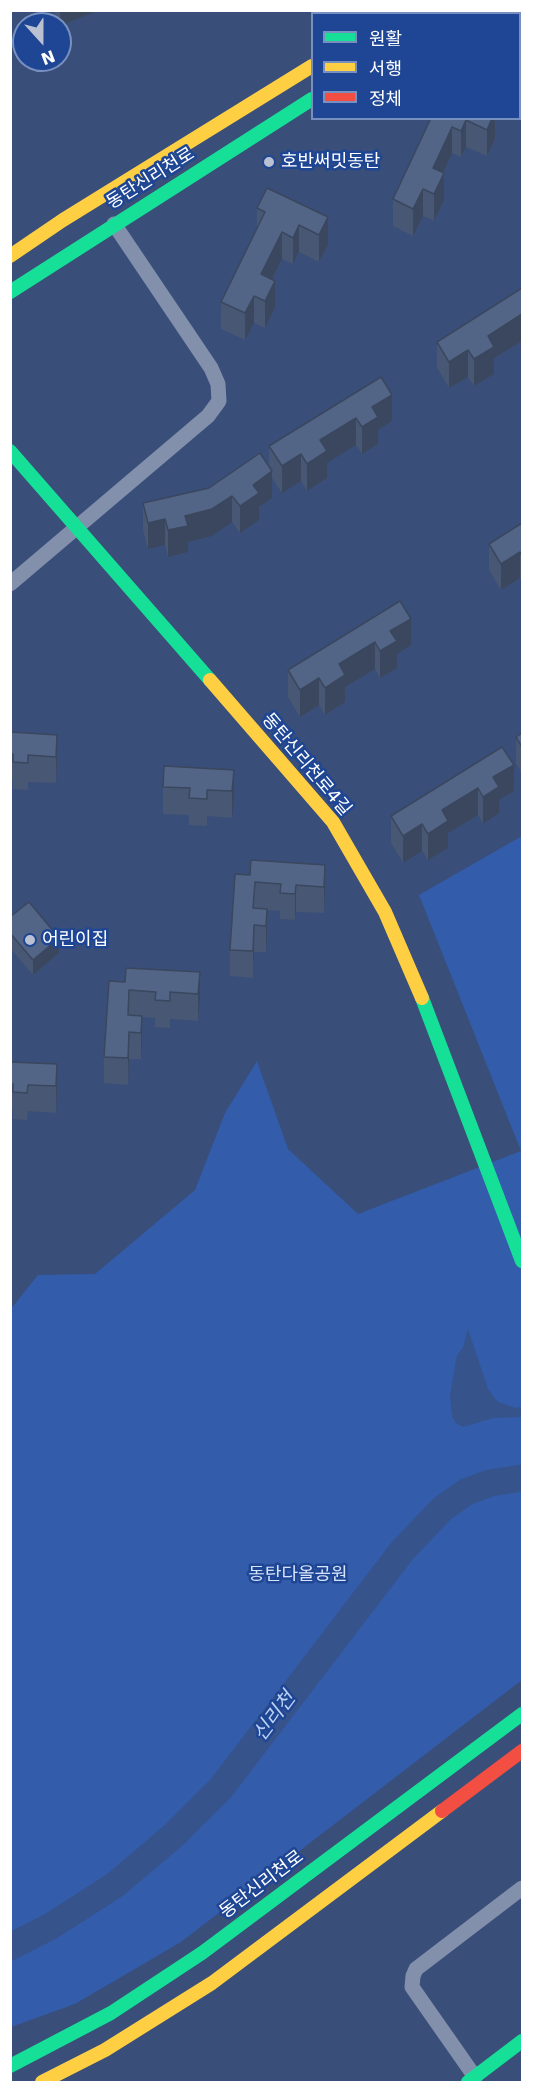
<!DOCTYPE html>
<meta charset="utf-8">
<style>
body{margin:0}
#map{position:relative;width:533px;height:2093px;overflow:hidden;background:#394e79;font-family:"DejaVu Sans","Noto Sans KR",sans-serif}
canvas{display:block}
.frame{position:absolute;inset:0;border:12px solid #fff;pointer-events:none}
.legend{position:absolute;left:311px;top:12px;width:210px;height:108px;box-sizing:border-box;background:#1e4694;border:2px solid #7890bf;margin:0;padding:8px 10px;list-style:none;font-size:18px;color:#fff}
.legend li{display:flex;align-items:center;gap:12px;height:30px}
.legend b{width:30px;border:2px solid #7890bf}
.north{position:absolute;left:12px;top:12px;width:60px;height:60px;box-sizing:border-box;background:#1e4694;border:2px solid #7890bf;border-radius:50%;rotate:159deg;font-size:16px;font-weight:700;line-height:24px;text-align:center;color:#fff}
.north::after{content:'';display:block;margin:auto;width:21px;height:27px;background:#bac1d0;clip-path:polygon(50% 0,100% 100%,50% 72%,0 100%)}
</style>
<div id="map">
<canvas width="533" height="2093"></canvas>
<div class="frame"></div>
<ul class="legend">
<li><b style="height:8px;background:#16e098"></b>원활</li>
<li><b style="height:8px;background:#ffcf43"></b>서행</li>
<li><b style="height:8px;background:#f24e42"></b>정체</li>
</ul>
<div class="north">N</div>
</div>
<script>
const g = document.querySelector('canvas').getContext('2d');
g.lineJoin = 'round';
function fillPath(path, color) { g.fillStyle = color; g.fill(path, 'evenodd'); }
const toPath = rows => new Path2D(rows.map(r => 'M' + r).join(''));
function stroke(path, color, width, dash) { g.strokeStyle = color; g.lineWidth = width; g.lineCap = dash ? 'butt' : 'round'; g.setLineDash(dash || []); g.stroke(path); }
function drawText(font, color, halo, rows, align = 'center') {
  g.font = font + ' "DejaVu Sans","Noto Sans KR",sans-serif'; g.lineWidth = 5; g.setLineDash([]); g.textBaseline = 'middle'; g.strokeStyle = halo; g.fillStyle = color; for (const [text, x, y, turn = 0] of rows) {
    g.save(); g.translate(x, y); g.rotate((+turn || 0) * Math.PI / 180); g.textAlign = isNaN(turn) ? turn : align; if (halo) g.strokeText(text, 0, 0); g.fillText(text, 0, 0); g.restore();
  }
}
fillPath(toPath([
 [522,836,522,1680,181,1942,75,2004,11,2027,10,1310,38,1275,95,1274,195,1190,225,1113,257,1061,288,1149,358,1214,521,1151,419,895]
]), '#335caa');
fillPath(toPath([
 [468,1329,488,1389,498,1402,516,1408,522,1407,522,1417,493,1418,463,1427,456,1423,452,1416,450,1396,457,1355,463,1348]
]), '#36538b');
stroke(toPath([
 [10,1947,51,1926,115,1885,174,1835,221,1788,402,1551,442,1509,466,1492,490,1483,522,1478]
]), '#36538b', 27);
stroke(toPath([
 [10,584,208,416,219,401,218,384,211,368,114,224],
 [475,2077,412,1987,413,1976,416,1969,522,1888]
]), '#8290ac', 15);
stroke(toPath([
 [397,14,402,10],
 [10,292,312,99],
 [10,451,210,680],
 [422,998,522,1261],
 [10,2066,111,2013,202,1953,522,1714],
 [468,2082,522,2041]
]), '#16e098', 14);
stroke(toPath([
 [10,256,63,220,312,66],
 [210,680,333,822,385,912,422,998],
 [42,2082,105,2050,212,1983,442,1811]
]), '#ffcf43', 14);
stroke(toPath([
 [451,14,456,10],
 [442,1811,522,1751]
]), '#f24e42', 14);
fillPath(toPath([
 [54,10,99,10,60,26],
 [429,118,495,118,495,139,487,156,466,147,461,157,452,153,443,173,444,200,434,221,423,216,413,236,393,226,393,199,429,121],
 [267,188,328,244,319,262,299,252,293,264,282,259,272,279,275,307,265,328,254,323,245,340,221,329,221,302,257,228,257,208],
 [522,288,522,341,494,358,494,374,474,386,468,377,449,388,437,368,437,342],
 [381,377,392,421,378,430,378,444,362,454,356,445,327,463,327,478,307,491,301,481,282,493,272,478,272,498,259,507,259,520,240,533,232,522,212,536,188,542,188,552,168,557,165,545,148,549,143,530,143,503,209,488,269,466,269,446],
 [522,523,522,582,520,578,501,590,489,570,489,544],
 [400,601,411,645,397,654,397,668,380,678,375,669,345,687,345,702,325,715,319,705,300,717,288,697,288,670],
 [10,732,57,735,57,762,56,783,28,782,28,790,13,789,13,781,10,780],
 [522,733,522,773,516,764,516,737],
 [502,747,514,791,499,800,499,813,483,824,478,815,448,833,448,848,428,860,422,851,403,863,391,843,391,816],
 [234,770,232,818,207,816,207,826,189,825,189,815,163,814,163,787],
 [325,865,325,892,324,913,296,912,295,920,280,919,280,911,267,910,266,952,254,952,253,978,230,976,230,950,250,875],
 [10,917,59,953,33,975,10,948],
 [200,972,200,999,198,1021,170,1019,170,1028,155,1027,155,1018,142,1017,141,1059,129,1059,128,1085,104,1083,104,1057,125,982],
 [10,1062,57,1064,57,1091,56,1113,28,1111,27,1120,13,1119,13,1110,10,1110]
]), '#475774');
fillPath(toPath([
 [60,10,99,10,60,26],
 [492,118,495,118,495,139,487,156,487,130],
 [466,120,466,147,461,157,461,131],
 [452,127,452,153,433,195,433,168],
 [444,173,444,200,434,221,434,194],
 [423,189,423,216,413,236,413,209],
 [328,217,328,244,319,262,319,235],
 [299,225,299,252,293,264,293,238],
 [282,232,282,259,261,301,261,274],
 [275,281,275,307,265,328,265,301],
 [254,296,254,323,245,340,245,313],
 [522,314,522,341,494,358,494,374,474,386,474,359,488,336],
 [468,350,468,377,449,388,449,362],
 [392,395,392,421,378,430,378,444,362,454,362,427,372,407],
 [356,418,356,445,327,463,327,478,307,491,307,464,320,440],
 [301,454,301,481,282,493,282,466],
 [272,471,272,498,259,507,259,520,240,533,240,506,253,485],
 [232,496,232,522,212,536,188,542,188,552,168,557,168,530,185,516],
 [165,519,165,545,148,549,148,523],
 [520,552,520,578,501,590,501,564],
 [411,619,411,645,397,654,397,668,380,678,380,651,390,631],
 [375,642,375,669,345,687,345,702,325,715,325,688,339,664],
 [319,678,319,705,300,717,300,690],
 [57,735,57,762,56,783,56,757],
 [514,765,514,791,499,800,499,813,483,824,483,797,493,777],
 [234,770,234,797,232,818,232,791],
 [478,788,478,815,448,833,448,848,428,860,428,834,442,810],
 [422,824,422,851,403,863,403,836],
 [325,865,325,892,324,913,324,887],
 [296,885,296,912,295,920,295,894],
 [267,909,267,935,266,952,266,926],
 [254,925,254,952,253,978,253,951],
 [59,938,59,953,33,975,33,960],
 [200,972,200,999,198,1021,198,994],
 [142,1016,142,1043,141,1059,141,1033],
 [129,1032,129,1059,128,1085,128,1058],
 [57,1064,57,1091,56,1113,56,1086]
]), '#3a475e');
const building = toPath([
 [431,118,492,118,487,130,466,120,461,131,452,127,433,168,444,173,434,194,423,189,413,209,393,199,431,118],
 [267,188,328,217,319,235,299,225,293,238,282,232,261,274,275,281,265,301,254,296,245,313,221,302,265,212,257,208,267,188],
 [522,288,522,314,488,336,494,347,474,359,468,350,449,362,437,342,522,288],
 [381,377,392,395,372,407,378,417,362,427,356,418,320,440,327,451,307,464,301,454,282,466,269,446,381,377],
 [260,453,272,471,253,485,259,493,240,506,232,496,212,509,185,516,188,526,168,530,165,519,148,523,143,503,209,488,260,453],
 [522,523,522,556,520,552,501,564,489,544,522,523],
 [400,601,411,619,390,631,397,641,380,651,375,642,339,664,345,675,325,688,319,678,300,690,288,670,400,601],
 [10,732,57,735,56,757,28,755,28,763,13,762,13,754,10,754,10,732],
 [522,733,522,747,516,737,522,733],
 [502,747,514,765,493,777,499,787,483,797,478,788,442,810,448,821,428,834,422,824,403,836,391,816,502,747],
 [164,766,234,770,232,791,207,790,207,799,189,798,190,788,163,787,164,766],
 [251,860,325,865,324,887,296,885,295,894,280,893,281,884,255,882,253,908,267,909,266,926,254,925,253,951,230,950,235,874,250,875,251,860],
 [29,902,59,938,33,960,10,933,10,917,29,902],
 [126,968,200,972,198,994,170,992,170,1001,155,1000,156,992,129,990,128,1015,142,1016,141,1033,129,1032,128,1058,104,1057,109,981,125,982,126,968],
 [10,1062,57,1064,56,1086,28,1085,27,1093,13,1092,13,1084,10,1083,10,1062]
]);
fillPath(building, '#536587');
stroke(building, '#3a475e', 1.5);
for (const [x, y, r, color] of [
 [269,162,6,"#bac1d0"],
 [30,940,6,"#bac1d0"]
]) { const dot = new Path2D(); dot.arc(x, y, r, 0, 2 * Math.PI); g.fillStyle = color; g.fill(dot); stroke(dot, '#1e4694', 2); }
drawText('18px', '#fff', '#1e4694', [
 ["호반써밋동탄",281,162],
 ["어린이집",42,940]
], 'left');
drawText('18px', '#fff', '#1e4694', [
 ["동탄신리천로",151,179,-32],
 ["동탄신리천로4길",306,765,50],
 ["동탄신리천로",262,1885,-37]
]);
drawText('18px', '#d7e3fa', '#1e4694', [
 ["동탄다올공원",298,1575]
]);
drawText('italic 20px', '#bdd1f5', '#1e4694', [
 ["신리천",275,1717,-53]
]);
</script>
